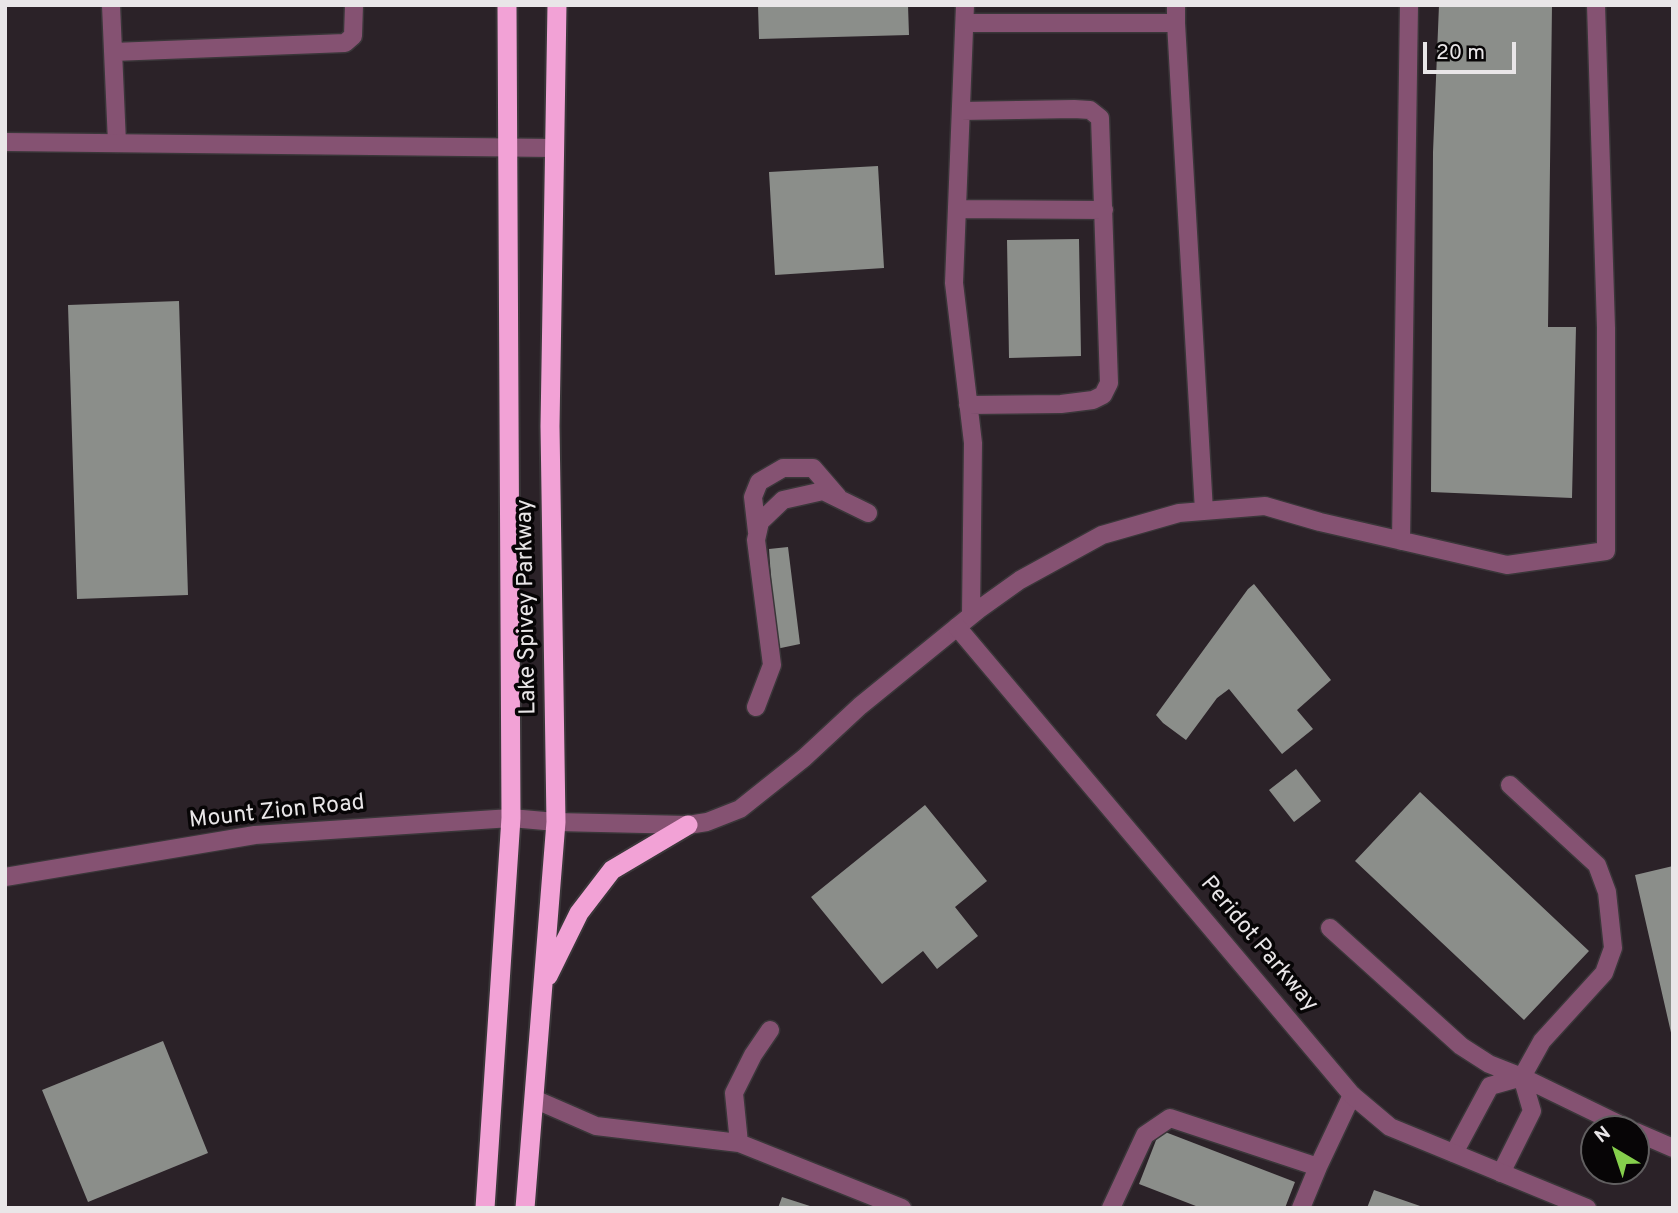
<!DOCTYPE html>
<style>
body{margin:0}
#map{position:relative;width:1678px;height:1213px;overflow:hidden;background:#1d191c;font-family:Overpass,sans-serif}
canvas{display:block}
.frame{position:absolute;inset:0;border:7px solid #e9e6e8;pointer-events:none}
.north{position:absolute;left:1580px;top:1115px;width:70px;height:70px;box-sizing:border-box;background:#070506;border:2px solid #615f60;border-radius:50%;rotate:321deg;font-size:19px;font-weight:700;line-height:28px;text-align:center;color:#e9e6e8}
.north::after{content:'';display:block;margin:auto;width:24px;height:32px;background:#85cf4c;clip-path:polygon(50% 0,100% 100%,50% 72%,0 100%)}
.scale{position:absolute;left:1423px;top:42px;width:93px;height:32px;box-sizing:border-box;border:4px solid #e9e6e8;border-top:0;padding-left:9px;font-size:21px;line-height:24px;white-space:nowrap;color:#e9e6e8;-webkit-text-stroke:5px #070506;paint-order:stroke}
</style>
<div id="map">
<canvas width="1678" height="1213"></canvas>
<div class="frame"></div>
<div class="north">N</div>
<div class="scale">20 m</div>
</div>
<script>
const g = document.querySelector('canvas').getContext('2d');
g.lineJoin = 'round';
function fillPath(path, color) { g.fillStyle = color; g.fill(path, 'evenodd'); }
const toPath = rows => new Path2D(rows.map(r => 'M' + r).join(''));
function stroke(path, color, width, dash) { g.strokeStyle = color; g.lineWidth = width; g.lineCap = dash ? 'butt' : 'round'; g.setLineDash(dash || []); g.stroke(path); }
function drawText(font, color, halo, rows, align = 'center') {
  g.font = font + ' Overpass,sans-serif'; g.lineWidth = 7; g.setLineDash([]); g.textBaseline = 'middle'; g.strokeStyle = halo; g.fillStyle = color; for (const [text, x, y, turn = 0] of rows) {
    g.save(); g.translate(x, y); g.rotate((+turn || 0) * Math.PI / 180); g.textAlign = isNaN(turn) ? turn : align; if (halo) g.strokeText(text, 0, 0); g.fillText(text, 0, 0); g.restore();
  }
}
fillPath(toPath([
 [5,5,1673,5,1673,1208,5,1208],
 [1594,1129,1636,1129,1636,1171,1594,1171]
]), '#2b2228');
fillPath(toPath([
 [758,5,908,5,909,35,759,39],
 [1439,5,1552,5,1548,327,1576,327,1572,498,1431,492,1433,152],
 [878,166,884,268,775,275,769,172],
 [1079,239,1081,356,1009,358,1007,240],
 [179,301,188,595,77,599,68,305],
 [788,547,800,644,776,649,769,549],
 [1254,584,1331,680,1297,710,1313,729,1282,754,1229,689,1217,698,1186,740,1163,723,1156,715,1248,589],
 [1296,769,1321,801,1294,822,1269,790],
 [1420,792,1589,951,1524,1020,1355,861],
 [925,805,987,881,955,907,978,936,937,969,923,951,882,984,811,897],
 [1673,866,1673,1037,1672,1037,1635,875],
 [163,1041,208,1153,88,1202,42,1090],
 [1160,1130,1295,1182,1285,1208,1201,1208,1139,1184],
 [1374,1190,1423,1207,1422,1208,1367,1208],
 [782,1197,813,1207,813,1208,778,1208]
]), '#8b8e8a');
const service = toPath([
 [111,5,117,143],
 [965,5,954,283,973,443,971,615],
 [965,23,1176,23,1204,511],
 [1176,23,1176,5],
 [113,52,345,43,353,36,354,5],
 [961,111,1074,109,1090,110,1100,118,1109,383,1103,395,1093,400,1061,404,968,405],
 [957,209,1104,210],
 [757,532,753,497,759,482,783,468,813,468,838,497],
 [1401,541,1409,5],
 [756,707,772,665,756,540,760,522,783,500,823,491,868,513],
 [1510,785,1597,865,1607,892,1613,948,1604,973,1542,1041,1522,1077],
 [556,822,688,825,707,822,740,809,804,758,860,706,978,610,1020,580,1102,535,1179,513,1265,506,1320,522,1507,565,1606,551,1606,328,1596,5],
 [1330,928,1461,1046,1489,1064,1522,1077,1629,1129],
 [534,1099,596,1126,739,1143,902,1208],
 [1636,1132,1673,1148],
 [739,1143,734,1093,753,1055,770,1030],
 [1454,1153,1490,1086,1522,1077,1532,1111,1501,1173],
 [1111,1208,1145,1135,1170,1118,1318,1167,1352,1095],
 [1301,1208,1318,1167]
]);
const minor = toPath([
 [5,142,555,148],
 [957,627,1352,1095,1390,1127,1587,1208]
]);
const tertiary = toPath([
 [5,877,255,835,511,818,556,822]
]);
const trunk = toPath([
 [548,976,579,913,612,870,688,825],
 [485,1208,511,818,507,5],
 [525,1208,556,822,550,426,557,5]
]);
stroke(service, '#3a3639', 21);
stroke(minor, '#3a3639', 21);
stroke(tertiary, '#3a3639', 21);
stroke(trunk, '#3a3639', 23);
stroke(service, '#855272', 18);
stroke(minor, '#855272', 18);
stroke(tertiary, '#855272', 18);
stroke(trunk, '#f2a2d6', 19);
drawText('23px', '#e9e6e8', '#070506', [
 ["Lake Spivey Parkway",528,607,-91],
 ["Mount Zion Road",277,813,-6],
 ["Peridot Parkway",1258,945,50]
]);
</script>
